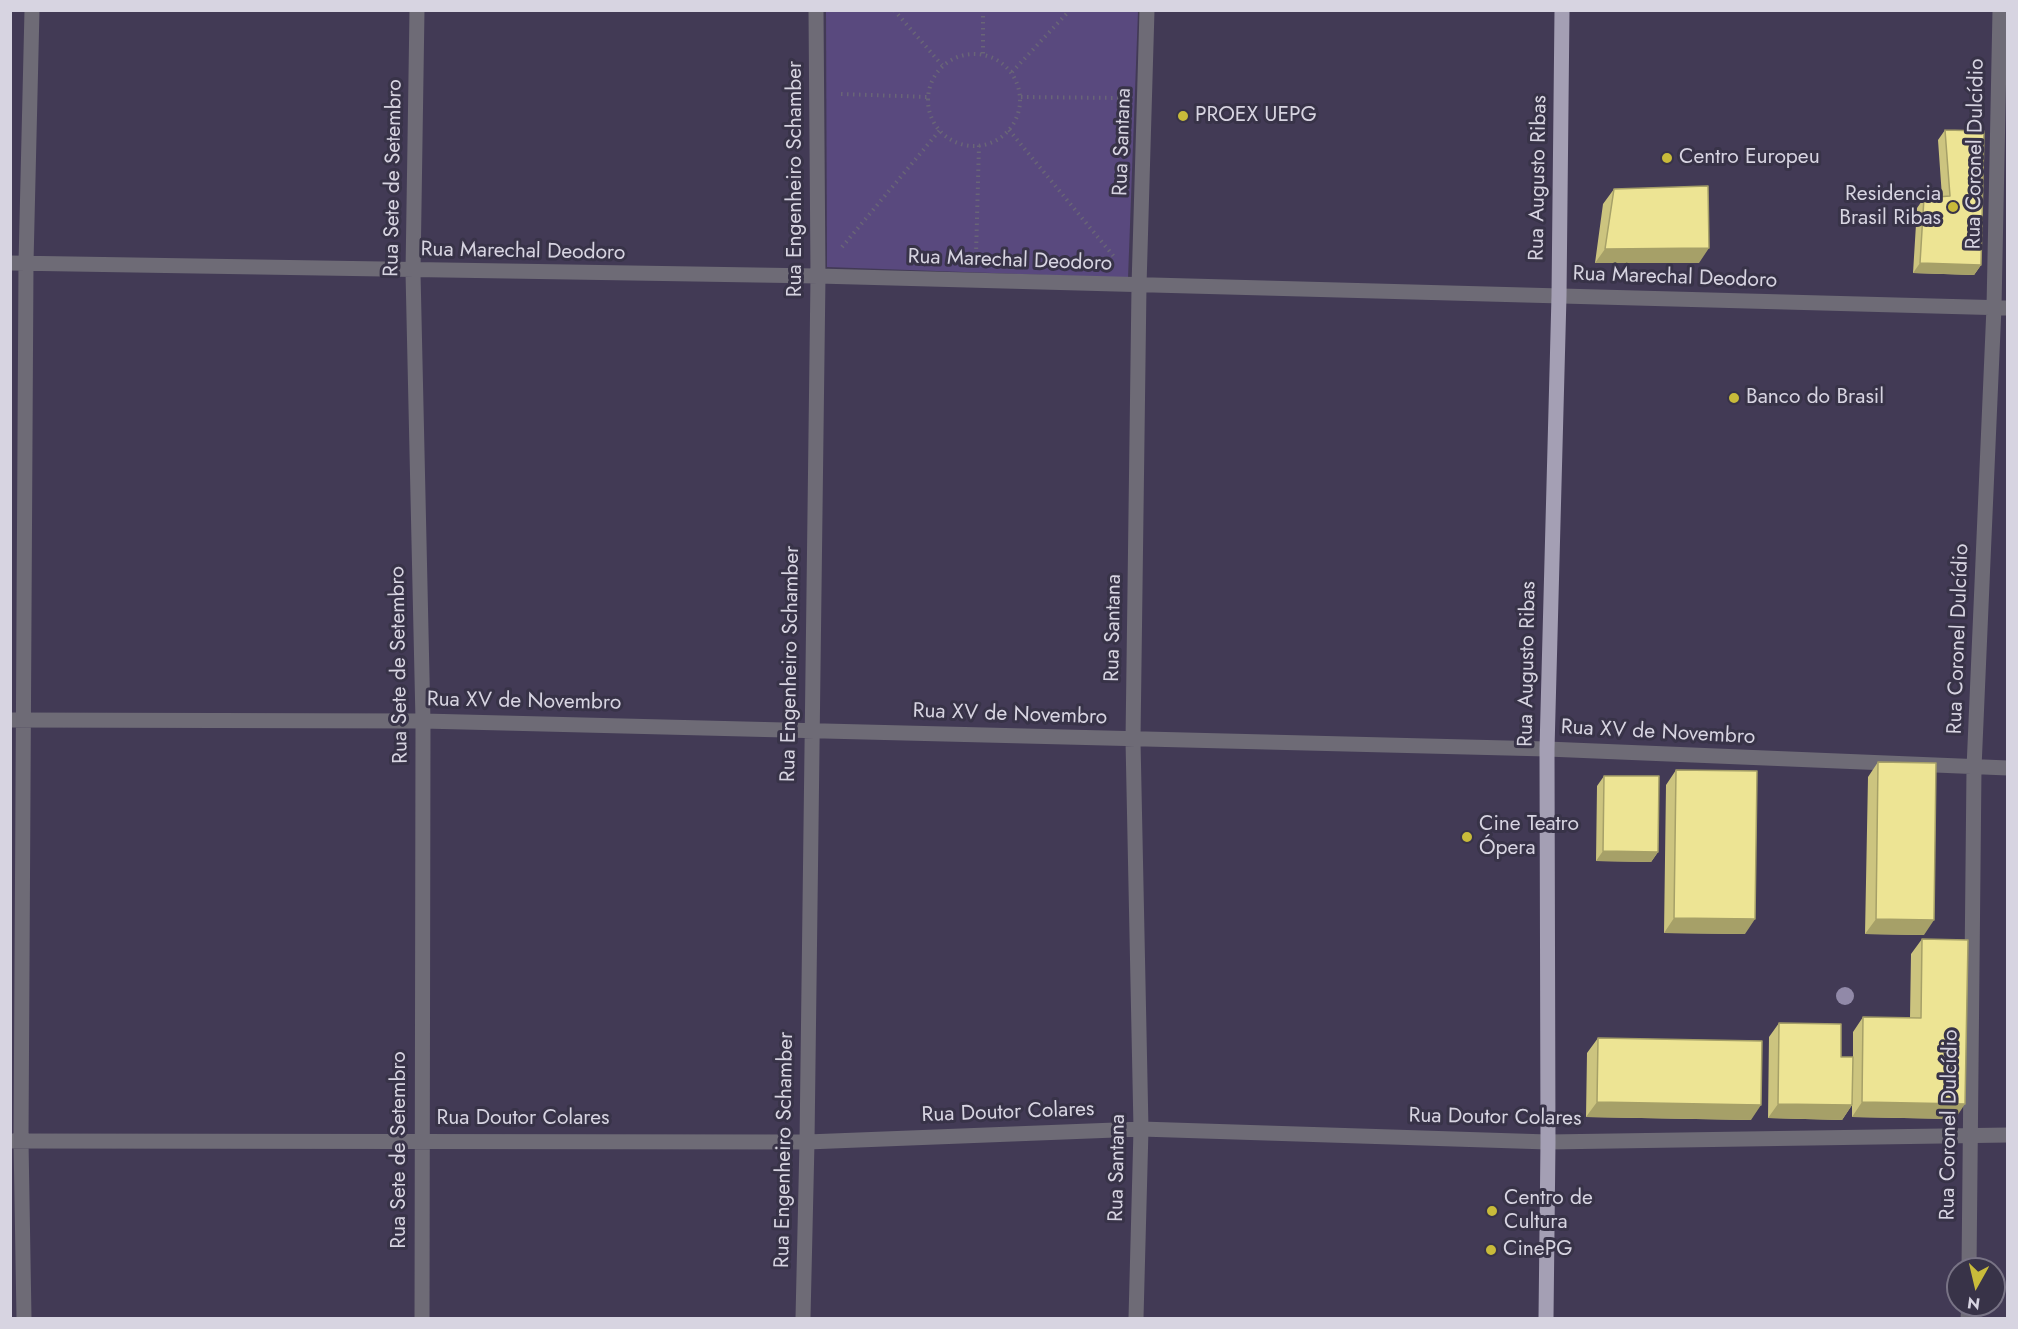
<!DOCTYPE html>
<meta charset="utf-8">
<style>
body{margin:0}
#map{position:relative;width:2018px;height:1329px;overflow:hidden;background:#383348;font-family:Jost,sans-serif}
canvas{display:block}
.frame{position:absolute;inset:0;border:12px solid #d7d4e1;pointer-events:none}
.north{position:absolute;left:1946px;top:1257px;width:60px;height:60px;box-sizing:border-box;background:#383348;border:2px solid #787385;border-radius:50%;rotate:188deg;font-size:16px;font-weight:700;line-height:24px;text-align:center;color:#d7d4e1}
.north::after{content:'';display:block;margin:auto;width:21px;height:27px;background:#c9bb3a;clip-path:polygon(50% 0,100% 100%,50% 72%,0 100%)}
</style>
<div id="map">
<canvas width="2018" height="1329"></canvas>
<div class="frame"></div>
<div class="north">N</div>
</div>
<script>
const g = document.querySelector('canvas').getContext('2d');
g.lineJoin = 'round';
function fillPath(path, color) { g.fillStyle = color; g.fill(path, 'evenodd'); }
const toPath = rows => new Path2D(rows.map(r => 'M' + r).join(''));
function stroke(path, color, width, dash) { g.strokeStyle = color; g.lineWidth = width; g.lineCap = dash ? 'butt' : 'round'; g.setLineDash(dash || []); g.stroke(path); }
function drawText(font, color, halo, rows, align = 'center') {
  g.font = font + ' Jost,sans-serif'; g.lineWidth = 6; g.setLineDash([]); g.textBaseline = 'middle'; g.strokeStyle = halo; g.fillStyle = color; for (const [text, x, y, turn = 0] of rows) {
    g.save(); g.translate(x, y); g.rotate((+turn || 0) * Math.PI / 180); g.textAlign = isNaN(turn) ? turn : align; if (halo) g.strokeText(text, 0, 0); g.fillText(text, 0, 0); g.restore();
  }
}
fillPath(toPath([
 [10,11,2007,11,2007,1318,11,1318],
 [1958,1269,1994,1269,1994,1305,1958,1305]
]), '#423a55');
fillPath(toPath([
 [826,11,1138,11,1128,278,827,267]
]), '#59497e');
stroke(toPath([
 [894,10,942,65],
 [983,10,983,54],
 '928 100a46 46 0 1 1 92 0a46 46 0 1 1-92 0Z',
 [1012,72,1070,10],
 [841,94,928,97],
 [1021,97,1121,98],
 [1009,130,1116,259],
 [842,247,940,130],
 [976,255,979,145]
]), '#696577', 4, [1.5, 4.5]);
stroke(toPath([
 [417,10,413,272,423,721,422,1318],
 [10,263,818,276,2008,308],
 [10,720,423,721,1547,749,2008,768],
 [10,1141,807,1142,1141,1129,1548,1142,2008,1135],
 [1969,1269,1974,768,1994,307,2000,10],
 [24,1318,21,1141,26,263,32,10],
 [803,1318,807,1142,818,276,816,10],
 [1136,1318,1141,1129,1133,740,1139,286,1147,10],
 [1968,1318,1969,1305]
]), '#6e6b76', 15);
stroke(toPath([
 [1546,1318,1548,1142,1547,749,1559,296,1562,10]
]), '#a49fb4', 15);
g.fillStyle = '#9189a8';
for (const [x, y] of [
 [1845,996]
]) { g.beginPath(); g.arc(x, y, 9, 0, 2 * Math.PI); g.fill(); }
fillPath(toPath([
 [1945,130,1981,265,1974,275,1913,273,1917,208,1924,198,1942,197,1938,140],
 [1614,189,1699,263,1595,263,1603,204],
 [1878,762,1924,935,1865,934,1868,777],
 [1676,770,1745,934,1664,933,1666,785],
 [1604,776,1658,852,1651,862,1596,861,1597,786],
 [1922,939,1955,1119,1852,1117,1852,1105,1842,1120,1768,1118,1769,1037,1779,1023,1841,1057,1853,1057,1853,1032,1863,1017,1910,1018,1911,954],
 [1598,1038,1751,1120,1586,1117,1587,1053]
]), '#ccc47f');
fillPath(toPath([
 [1709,248,1699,263,1595,263,1605,249],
 [1920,263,1981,265,1974,275,1913,273],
 [1603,851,1658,852,1651,862,1596,861],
 [1674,918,1755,919,1745,934,1664,933],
 [1876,919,1934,920,1924,935,1865,934],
 [1597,1102,1761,1105,1751,1120,1586,1117],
 [1862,1102,1965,1104,1955,1119,1852,1117],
 [1778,1104,1852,1105,1842,1120,1768,1118]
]), '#a6a068');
const building = toPath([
 [1945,130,1984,131,1981,265,1920,263,1924,198,1950,196,1945,130],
 [1708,186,1709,248,1605,249,1614,189,1708,186],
 [1878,762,1936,763,1934,920,1876,919,1878,762],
 [1676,770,1757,771,1755,919,1674,918,1676,770],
 [1604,776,1659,776,1658,852,1603,851,1604,776],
 [1922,939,1968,940,1965,1104,1862,1102,1863,1017,1921,1018,1922,939],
 [1779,1023,1841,1024,1841,1057,1853,1057,1852,1105,1778,1104,1779,1023],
 [1598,1038,1762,1041,1761,1105,1597,1102,1598,1038]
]);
fillPath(building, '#ede494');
stroke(building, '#a6a068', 1.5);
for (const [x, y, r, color] of [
 [1183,116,6,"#c9bb3a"],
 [1667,158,6,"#c9bb3a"],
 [1953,207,6,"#c9bb3a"],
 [1734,398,6,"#c9bb3a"],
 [1467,837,6,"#c9bb3a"],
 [1492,1211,6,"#c9bb3a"],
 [1491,1250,6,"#c9bb3a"]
]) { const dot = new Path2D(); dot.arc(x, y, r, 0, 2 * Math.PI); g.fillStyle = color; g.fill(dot); stroke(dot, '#383348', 2); }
drawText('21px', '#d7d4e1', '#383348', [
 ["PROEX UEPG",1195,116],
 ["Centro Europeu",1679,158],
 ["Residencia",1941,195,"right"],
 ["Brasil Ribas",1941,219,"right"],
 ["Banco do Brasil",1746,398],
 ["Cine Teatro",1479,825],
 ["Ópera",1479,849],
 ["Centro de",1504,1199],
 ["Cultura",1504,1223],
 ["CinePG",1503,1250]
], 'left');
drawText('21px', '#d7d4e1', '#383348', [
 ["Rua Santana",1123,142,-88],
 ["Rua Coronel Dulcídio",1976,154,-89],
 ["Rua Sete de Setembro",394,178,-89],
 ["Rua Augusto Ribas",1539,178,-89],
 ["Rua Engenheiro Schamber",796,179,-90],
 ["Rua Marechal Deodoro",523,252,1],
 ["Rua Marechal Deodoro",1010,261,2],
 ["Rua Marechal Deodoro",1675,278,2],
 ["Rua Santana",1114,628,-89],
 ["Rua Coronel Dulcídio",1959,639,-88],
 ["Rua Engenheiro Schamber",791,664,-89],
 ["Rua Augusto Ribas",1528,664,-89],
 ["Rua Sete de Setembro",400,665,-91],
 ["Rua XV de Novembro",524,702,1],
 ["Rua XV de Novembro",1010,715,2],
 ["Rua XV de Novembro",1658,733,3],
 ["Rua Doutor Colares",1008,1113,-2],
 ["Rua Doutor Colares",1495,1118,1],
 ["Rua Doutor Colares",523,1119],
 ["Rua Coronel Dulcídio",1950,1125,-89],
 ["Rua Sete de Setembro",400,1150,-90],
 ["Rua Engenheiro Schamber",785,1150,-89],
 ["Rua Santana",1118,1168,-89]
]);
</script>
